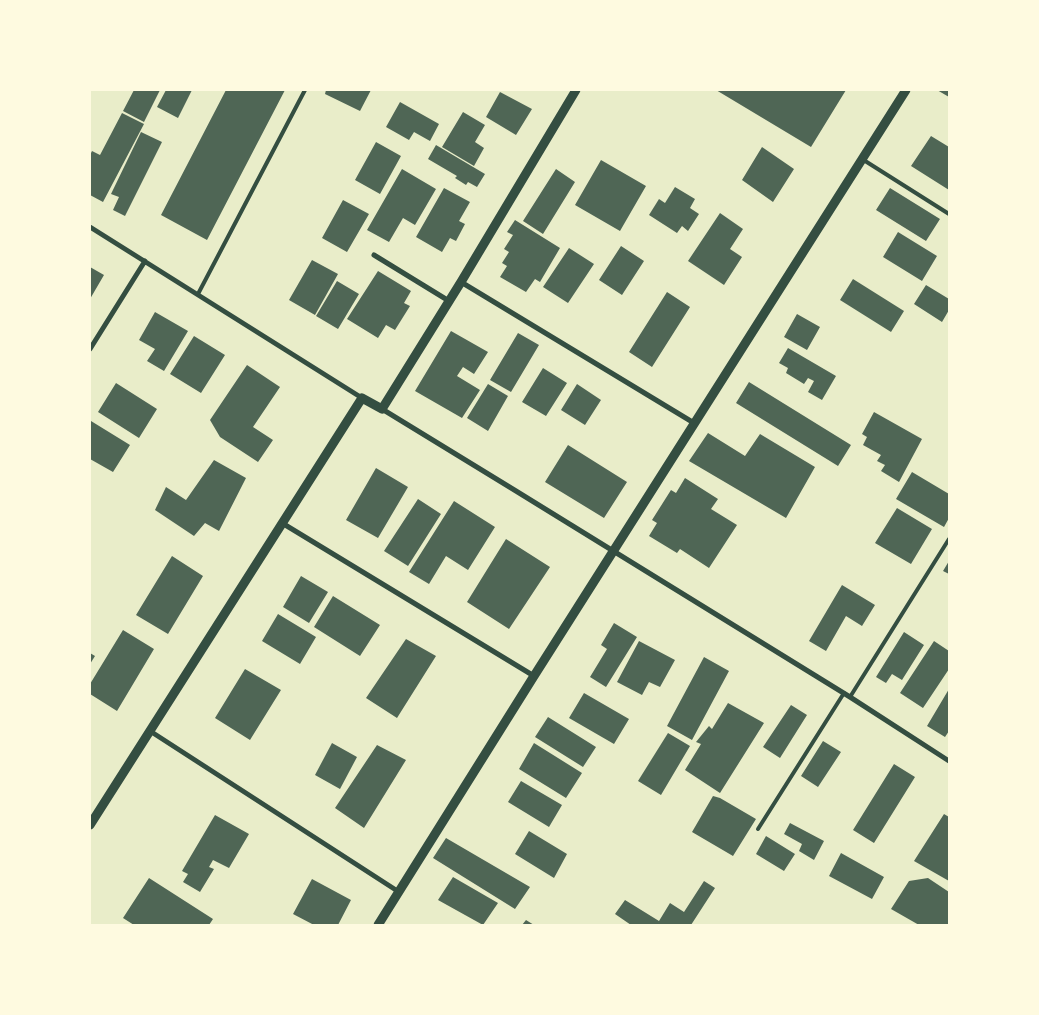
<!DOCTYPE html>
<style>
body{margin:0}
#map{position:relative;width:1039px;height:1015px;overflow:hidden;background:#e9edc9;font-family:Manrope,sans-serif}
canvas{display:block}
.frame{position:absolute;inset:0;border:91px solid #fefae0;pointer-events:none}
</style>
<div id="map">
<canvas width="1039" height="1015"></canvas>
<div class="frame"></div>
</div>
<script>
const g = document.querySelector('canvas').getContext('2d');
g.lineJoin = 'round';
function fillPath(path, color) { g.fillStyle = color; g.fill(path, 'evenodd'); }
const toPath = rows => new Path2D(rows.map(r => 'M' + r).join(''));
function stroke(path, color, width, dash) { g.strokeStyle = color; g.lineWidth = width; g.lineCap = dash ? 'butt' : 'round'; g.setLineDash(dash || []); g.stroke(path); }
fillPath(toPath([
 [134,90,160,90,144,122,123,111],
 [166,90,192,90,178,118,157,107],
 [226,90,285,90,207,240,161,215],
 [326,90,371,90,360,111,325,94],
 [716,90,846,90,811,147],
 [937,90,949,90,949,97],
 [500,92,532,109,516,135,486,117],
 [400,102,439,124,430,141,414,132,409,140,386,127],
 [463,112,485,125,475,142,484,148,474,166,442,147],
 [122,113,144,124,103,202,90,195,90,155,92,151,100,155],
 [141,132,162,142,125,216,113,210,119,197,111,194],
 [931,136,949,147,949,190,911,166],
 [376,142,401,156,380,194,355,180],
 [436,145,485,174,477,187,468,182,466,185,455,178,457,176,428,159],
 [762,147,794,169,773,202,742,180],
 [601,160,646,186,620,231,575,205],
 [402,169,436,189,415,225,403,218,389,242,367,230],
 [556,169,575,182,543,234,523,221],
 [675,187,695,199,690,208,699,214,688,231,682,226,677,233,649,215,659,199,665,203],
 [444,188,470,202,459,221,465,224,456,241,450,238,442,252,416,237],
 [890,188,940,219,926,241,876,210],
 [343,200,369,214,347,252,322,238],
 [720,213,743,229,730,249,742,257,724,285,688,261],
 [515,220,560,248,540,282,535,279,526,292,500,277,507,266,502,263,509,252,504,249,513,235,507,232],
 [898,232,937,256,922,281,883,257],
 [621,246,644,261,622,295,599,280],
 [569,248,594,264,568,303,543,287],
 [312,260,338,274,315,315,289,300],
 [90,267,104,275,90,299],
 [378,271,411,291,404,303,410,306,395,330,386,325,378,338,347,319],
 [853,279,904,311,891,332,840,300],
 [337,281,359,294,338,329,316,316],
 [926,285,949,299,949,310,942,322,914,304],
 [667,292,690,307,652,367,629,352],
 [155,312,188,331,164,371,147,361,155,349,139,340],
 [797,314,820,327,807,350,784,337],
 [451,331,488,352,474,374,463,367,457,376,480,390,462,418,415,391],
 [518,333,539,345,511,392,490,380],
 [194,336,225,355,201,393,170,374],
 [788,348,836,376,822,400,808,392,814,381,808,378,804,384,786,373,788,368,779,363],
 [247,365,280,387,253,427,273,440,258,462,220,437,210,420],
 [543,368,567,383,546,416,522,402],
 [749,382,851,445,838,466,736,403],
 [116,383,157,409,139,438,98,412],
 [488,384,508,396,488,431,467,418],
 [577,384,601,400,585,425,561,410],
 [874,412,922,439,899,482,881,471,885,465,877,461,881,455,863,445,867,437,862,434],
 [91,421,130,445,113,472,90,459],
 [708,433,745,456,760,434,815,467,786,518,689,461],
 [568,445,627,482,604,518,545,482],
 [214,460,246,478,219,531,205,523,194,536,155,510,166,487,186,500],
 [376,468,408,487,378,538,346,520],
 [912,472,949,494,949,518,944,527,896,499],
 [685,478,718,499,711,509,737,525,709,568,680,549,677,553,649,536,657,523,652,520,671,490,676,493],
 [418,499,441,514,408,566,384,551],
 [454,501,495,527,468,570,446,556,429,584,409,572],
 [897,508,932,529,911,564,875,543],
 [506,539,550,567,509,629,467,602],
 [172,556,203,576,168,634,136,615],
 [949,561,949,574,943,571],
 [301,576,328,592,309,623,283,607],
 [842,585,875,605,862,626,846,616,826,651,809,641],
 [333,596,380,625,360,656,314,627],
 [278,614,316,637,300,664,262,641],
 [614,623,637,637,606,687,590,677,607,649,601,645],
 [123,630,154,649,117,711,90,694,90,684],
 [904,632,924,645,902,680,892,674,886,683,876,677],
 [406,639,436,656,397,718,366,698],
 [639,641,675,660,660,687,649,682,642,695,617,682],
 [934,641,949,651,949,669,923,708,900,693],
 [90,653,95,656,90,664],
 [704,657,729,671,692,740,667,726],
 [245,669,281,690,250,740,215,718],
 [949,689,949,731,945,737,927,726],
 [584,693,629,719,614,744,569,718],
 [728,703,764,723,720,793,685,770,701,744,696,742,709,726,712,729],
 [791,705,807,715,780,758,763,747],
 [548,717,596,747,583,767,535,737],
 [668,733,690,746,661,795,638,781],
 [823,741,841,752,818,787,801,776],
 [332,743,357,757,340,789,315,775],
 [534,743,582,773,566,798,519,769],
 [377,745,406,760,364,828,335,808],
 [894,764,915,777,874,843,853,830],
 [521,781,562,805,549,827,508,802],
 [713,796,720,798,756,819,733,856,692,832],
 [944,814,949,817,949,881,914,861],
 [215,815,249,834,229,868,213,860,209,867,214,869,200,892,183,882,188,874,182,871],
 [790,823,824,841,814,860,799,851,802,844,784,834],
 [529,831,567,854,554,878,515,854],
 [766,836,795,854,784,871,756,854],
 [446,838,530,887,515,909,433,858],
 [841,853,884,877,872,899,829,876],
 [453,877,498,903,483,925,438,900],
 [149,878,213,919,209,925,134,925,123,918],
 [928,878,949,892,949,925,919,925,891,909,909,881],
 [312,879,351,900,338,925,314,925,293,914],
 [704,881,715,888,691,925,631,925,615,914,625,900,659,921,670,903,684,912],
 [526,920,534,925,522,925]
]), '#4f6655');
stroke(toPath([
 [862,159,949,214],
 [198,294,305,90],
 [850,697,949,539],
 [758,829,844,693]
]), '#344e41', 4);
stroke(toPath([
 [90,227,362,398],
 [374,255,449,301],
 [461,282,694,423],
 [90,349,145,261],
 [382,409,516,491,850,697,949,761],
 [282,523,534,676],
 [150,731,399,892]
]), '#344e41', 5);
stroke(toPath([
 [90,825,362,398,382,409,461,282,576,90],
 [378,925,534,676,906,90]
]), '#344e41', 9);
</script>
